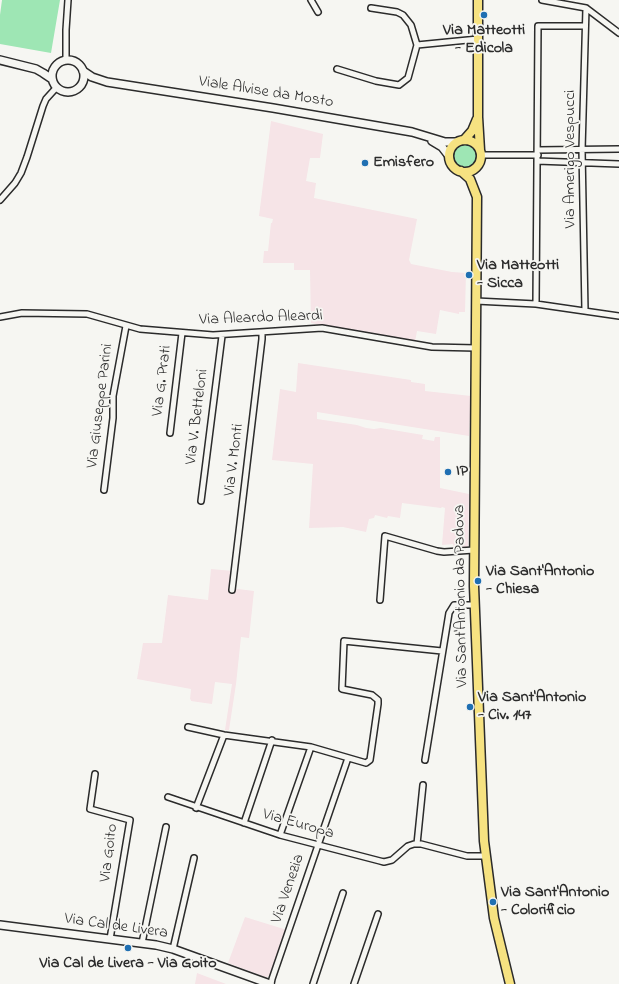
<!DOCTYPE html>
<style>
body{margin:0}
canvas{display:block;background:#f6f6f2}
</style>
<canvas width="619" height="984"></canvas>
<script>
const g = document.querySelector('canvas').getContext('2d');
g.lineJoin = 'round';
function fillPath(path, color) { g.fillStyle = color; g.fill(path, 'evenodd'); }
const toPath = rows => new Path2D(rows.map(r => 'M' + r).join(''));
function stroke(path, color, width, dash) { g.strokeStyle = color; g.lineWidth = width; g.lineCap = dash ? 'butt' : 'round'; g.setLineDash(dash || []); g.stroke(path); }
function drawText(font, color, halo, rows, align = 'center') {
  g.font = font + ' "Indie Flower",sans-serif'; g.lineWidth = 3.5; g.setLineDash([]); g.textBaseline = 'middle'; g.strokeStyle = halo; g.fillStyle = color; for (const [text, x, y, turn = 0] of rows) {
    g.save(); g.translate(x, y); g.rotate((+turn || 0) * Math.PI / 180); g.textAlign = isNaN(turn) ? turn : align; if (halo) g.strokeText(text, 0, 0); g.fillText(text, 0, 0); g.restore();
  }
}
fillPath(toPath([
 [271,121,323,134,320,158,310,158,306,181,316,183,314,198,417,219,409,260,411,264,452,272,466,273,465,312,459,312,459,314,440,310,436,334,417,331,415,342,311,323,310,270,294,270,294,263,263,263,264,251,268,251,271,223,272,223,273,219,259,216],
 [298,363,411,380,411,382,425,384,425,391,471,396,469,436,317,412,317,419,357,425,366,428,374,429,381,428,423,435,422,439,434,441,435,437,440,437,440,488,469,494,468,550,454,550,453,544,442,545,445,508,442,507,441,508,402,503,400,518,388,516,387,518,375,515,374,518,369,519,366,532,343,527,309,528,313,464,272,460,280,389,296,392],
 [211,569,233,571,230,588,254,591,249,638,241,637,236,684,229,730,225,730,232,684,215,682,212,704,191,701,191,700,190,699,191,689,137,679,143,643,162,643,168,595,208,600],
 [245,917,287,930,273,972,267,977,265,977,228,963],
 [197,973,226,984,195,984]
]), '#f6e4e7');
fillPath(toPath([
 [2,0,60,0,51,53,0,44,0,15],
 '453 156a12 12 0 1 1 24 0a12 12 0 1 1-24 0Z'
]), '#9ee6b4');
const street = toPath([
 [311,0,318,12],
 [542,0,586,8,619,33],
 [371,8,397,12,403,15,411,25,417,45,478,39],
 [66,60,66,30,68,0],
 [337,69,376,81,399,85,408,78,417,45],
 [538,150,619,149],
 [480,155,538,155],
 [537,161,619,164],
 [0,200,15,183,21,173,27,157,43,106,46,99,56,88],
 [476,301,536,304,619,316],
 [536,304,538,26,585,26],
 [585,311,582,150,586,8],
 [0,317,22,313,87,314,140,329,213,335,322,328,432,347,476,348],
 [170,433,182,333],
 [104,490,113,418,113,396,126,326],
 [201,501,222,336],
 [232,590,262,339,262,332],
 [380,600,385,536,437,551,444,552,474,550],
 [188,727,224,735,311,747,366,763,370,760,378,704,378,700,372,695,342,689,344,641,442,651],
 [425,760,449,613,454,605,475,605],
 [95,774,90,809,130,820,110,939],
 [168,797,280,835,380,861,384,862,392,860,408,846,414,844,421,844,467,856,485,856],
 [196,808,224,735],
 [244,823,272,740],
 [280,835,311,747],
 [417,844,423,785],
 [142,943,166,827],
 [173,949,194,858],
 [271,984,272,979,348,758],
 [313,984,343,893],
 [354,984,378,914]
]);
const secondary = toPath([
 '52 76a16 16 0 1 1 32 0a16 16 0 1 1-32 0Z',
 [0,60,36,69,43,73,52,79],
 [83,71,92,77,107,82,273,108,412,132,445,142,457,142],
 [432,141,442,147,449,156],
 [0,925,156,945,173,949,270,984]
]);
const primary = toPath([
 [478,0,478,117,480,150],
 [464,140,472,131,477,119],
 '449 156a16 16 0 1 1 32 0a16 16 0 1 1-32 0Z',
 [461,171,470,179,477,197,474,586,484,841,494,918,510,984]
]);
stroke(street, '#2b2b2b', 8);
stroke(secondary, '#2b2b2b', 10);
stroke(primary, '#2b2b2b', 11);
stroke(street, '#f6f6f2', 5);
stroke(secondary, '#f6f6f2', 7);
stroke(primary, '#f6e281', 8);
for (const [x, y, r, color] of [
 [484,15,4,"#1f6fb2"],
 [365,163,4,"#1f6fb2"],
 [469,275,4,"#1f6fb2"],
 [448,472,4,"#1f6fb2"],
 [478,581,4,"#1f6fb2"],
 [470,707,4,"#1f6fb2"],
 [493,902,4,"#1f6fb2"],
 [128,948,4,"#1f6fb2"]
]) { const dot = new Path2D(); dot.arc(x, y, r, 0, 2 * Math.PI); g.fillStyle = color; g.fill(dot); stroke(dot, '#f6f6f2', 1.5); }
drawText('bold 16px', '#2b2b2b', '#f6f6f2', [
 ["Via Matteotti",484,31,"center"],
 ["- Edicola",484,49,"center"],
 ["Emisfero",373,163],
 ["Via Matteotti",477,266],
 ["- Sicca",477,284],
 ["IP",456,472],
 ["Via Sant'Antonio",486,572],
 ["- Chiesa",486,590],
 ["Via Sant'Antonio",478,698],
 ["- Civ. 147",478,716],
 ["Via Sant'Antonio",501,893],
 ["- Colorificio",501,911],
 ["Via Cal de Livera - Via Goito",128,964,"center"]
], 'left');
drawText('16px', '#2b2b2b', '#f6f6f2', [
 ["Viale Alvise da Mosto",266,93,9],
 ["Via Amerigo Vespucci",571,159,-90],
 ["Via Aleardo Aleardi",261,319,-2],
 ["Via G. Prati",163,381,-83],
 ["Via Giuseppe Parini",101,406,-83],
 ["Via V. Betteloni",198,417,-83],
 ["Via V. Monti",235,460,-83],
 ["Via Sant'Antonio da Padova",462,596,-91],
 ["Via Europa",298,825,16],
 ["Via Goito",110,853,-83],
 ["Via Venezia",289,889,-71],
 ["Via Cal de Livera",116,927,8]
]);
</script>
